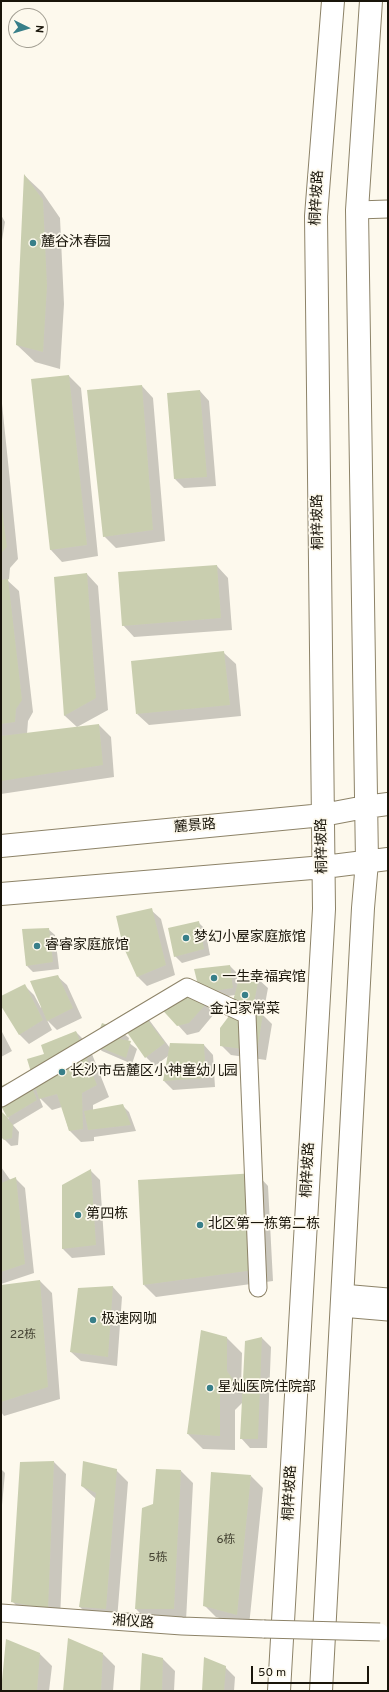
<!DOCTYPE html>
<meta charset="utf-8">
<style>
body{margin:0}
#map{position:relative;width:389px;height:1692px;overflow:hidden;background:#fdf9ed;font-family:Overpass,sans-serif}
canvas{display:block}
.frame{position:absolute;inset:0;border:2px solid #19150a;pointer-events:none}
.north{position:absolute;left:8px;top:8px;width:40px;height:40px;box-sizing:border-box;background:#fdf9ed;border:1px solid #a29e92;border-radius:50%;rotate:95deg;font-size:11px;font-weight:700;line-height:16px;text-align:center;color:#19150a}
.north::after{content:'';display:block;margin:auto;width:14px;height:18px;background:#387f89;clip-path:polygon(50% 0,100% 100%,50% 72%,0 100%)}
.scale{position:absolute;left:251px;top:1666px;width:118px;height:18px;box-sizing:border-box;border:2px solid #19150a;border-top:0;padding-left:5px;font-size:12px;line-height:14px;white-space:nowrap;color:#19150a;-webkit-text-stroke:3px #fdf9ed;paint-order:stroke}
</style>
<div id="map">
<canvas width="389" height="1692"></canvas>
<div class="frame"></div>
<div class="north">N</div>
<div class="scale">50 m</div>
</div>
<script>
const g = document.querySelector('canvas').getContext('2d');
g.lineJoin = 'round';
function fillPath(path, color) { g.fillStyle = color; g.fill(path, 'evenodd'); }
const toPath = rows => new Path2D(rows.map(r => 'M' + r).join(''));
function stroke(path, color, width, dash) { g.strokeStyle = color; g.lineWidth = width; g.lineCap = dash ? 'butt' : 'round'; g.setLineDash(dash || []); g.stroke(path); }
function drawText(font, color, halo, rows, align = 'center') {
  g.font = font + ' Overpass,"Noto Sans SC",sans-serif'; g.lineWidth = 3.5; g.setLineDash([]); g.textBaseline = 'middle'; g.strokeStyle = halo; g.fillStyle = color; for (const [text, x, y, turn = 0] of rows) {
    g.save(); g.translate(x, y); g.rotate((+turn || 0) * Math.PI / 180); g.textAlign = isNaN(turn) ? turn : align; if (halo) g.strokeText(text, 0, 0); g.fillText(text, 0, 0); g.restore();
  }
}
fillPath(toPath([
 [25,176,42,192,60,218,64,304,60,369,35,362,17,345],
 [1,215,5,222,1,246],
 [69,376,81,388,98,556,62,562,51,550,32,380],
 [142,386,153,398,165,541,116,548,104,536],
 [200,391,209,401,216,486,184,488,175,479,168,394],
 [1,394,18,559,10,568,9,579,7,580,19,591,33,712,28,721,27,734,99,725,111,737,114,777,1,794],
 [217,566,228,578,232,630,134,637,123,625],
 [87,574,98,586,108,710,77,727,65,716,55,578],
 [224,653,236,664,241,716,149,725,137,714],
 [151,910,161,919,175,975,147,986,138,977],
 [199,923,205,929,210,955,182,963,175,956],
 [48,929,55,935,59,969,33,972,27,966],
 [230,966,236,972,238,985,258,979,268,988,263,1015,272,1024,266,1060,231,1055,221,1045,235,995,208,999],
 [57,976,67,985,82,1018,57,1030,47,1020,52,1030,29,1044,19,1034,1,1004,1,997,25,986,34,995,41,1008],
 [194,991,214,1014,199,1032,187,1035,178,1025],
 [147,1017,170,1048,204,1045,213,1055,215,1087,173,1090,164,1081,168,1056,155,1066,146,1057],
 [1,1030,12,1051,1,1057],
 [76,1032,88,1044,109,1097,93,1105,93,1111,122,1105,129,1112,136,1131,94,1137,94,1141,81,1142,69,1130,62,1107,52,1110,39,1097,43,1107,13,1125,19,1132,18,1145,11,1146,1,1136,1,1112,9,1119,1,1104,1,1087,27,1075,45,1055],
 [122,1032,129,1038,128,1042,137,1049,132,1064,102,1051,95,1045],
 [1,1167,11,1181,16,1179,25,1188,34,1273,1,1284],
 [91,1171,100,1180,105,1255,72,1258,63,1249,63,1186],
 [257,1174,268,1186,273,1281,156,1297,144,1285],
 [40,1281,52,1293,60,1399,4,1416,1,1412,1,1286],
 [113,1287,122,1297,117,1366,81,1361,71,1352,79,1289],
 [227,1338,242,1353,241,1387,244,1390,262,1338,271,1347,267,1448,250,1448,241,1438,243,1402,235,1410,235,1450,203,1449,188,1434],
 [54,1462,66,1474,60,1620,24,1613,12,1601],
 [1,1469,5,1473,1,1516],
 [116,1470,128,1482,117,1620,92,1619,80,1607,96,1499,82,1486],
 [181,1471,193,1483,186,1621,148,1621,136,1609],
 [251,1476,263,1488,249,1626,216,1617,204,1605],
 [40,1654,52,1666,49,1691,2,1691],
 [103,1654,115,1666,113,1691,64,1691],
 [163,1659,175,1671,174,1691,141,1691],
 [225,1667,235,1677,234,1691,203,1691]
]), '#0003');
fillPath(toPath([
 [24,174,43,200,47,286,43,352,16,345],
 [69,375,87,545,50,550,31,379],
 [142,385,153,530,103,537,87,390],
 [200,390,207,477,174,479,167,393],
 [1,503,7,547,1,553],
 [217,565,221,618,122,626,118,572],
 [87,573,96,698,64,716,54,577],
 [8,579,22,700,16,709,15,722,1,724,1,580],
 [224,651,230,705,136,714,131,661],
 [99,724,103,765,1,781,1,736],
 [152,908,166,965,137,977,123,946,116,916],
 [199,921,204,949,174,957,168,928],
 [49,928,53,962,26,966,22,929],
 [230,965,233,988,200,993,194,969],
 [241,971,259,978,252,1012,263,1014,257,1051,220,1046,220,1028,229,1016],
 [58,975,73,1008,47,1021,30,981],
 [185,980,206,1004,189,1023,177,1026,157,1004],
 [25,984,43,1020,19,1035,1,1006,1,996],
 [137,1006,165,1043,145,1058,117,1018],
 [102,1023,123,1031,120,1039,131,1041,126,1058,94,1045],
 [76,1031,97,1085,82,1093,83,1129,69,1131,57,1094,39,1099,27,1059,44,1054,41,1045],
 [170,1043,204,1044,206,1078,163,1081],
 [27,1074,37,1100,7,1118,13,1125,12,1138,4,1140,1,1137,1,1111,7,1117,1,1106,1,1086],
 [123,1104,131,1125,88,1130,84,1111],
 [91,1169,96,1245,62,1249,62,1185],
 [257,1173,262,1269,143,1285,138,1180],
 [16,1177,25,1264,1,1272,1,1183],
 [40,1280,48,1387,1,1402,1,1285],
 [113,1286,108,1357,70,1352,78,1288],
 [201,1330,227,1337,227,1371,234,1381,220,1395,220,1436,187,1434],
 [262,1337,258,1439,240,1439,245,1341],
 [54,1461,48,1609,11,1602,20,1462],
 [83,1461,117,1469,106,1609,79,1607,96,1493,81,1486],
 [156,1469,181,1470,174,1609,135,1609,142,1508,153,1504],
 [211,1472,251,1475,237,1615,203,1606],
 [68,1638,103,1653,101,1691,63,1691],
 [6,1639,40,1653,37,1691,1,1691],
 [142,1653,163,1658,162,1691,140,1691],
 [204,1657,226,1666,224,1691,202,1691]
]), '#c9ceaf');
const minor = toPath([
 [357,210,388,209],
 [1,1098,187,987,247,1015,258,1288],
 [342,1293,388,1297],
 [341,1308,388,1312],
 [1,1613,182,1626,264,1629]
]);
const major = toPath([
 [1,846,323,815,365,807,388,804],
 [1,894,324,867,388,859],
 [279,1691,324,909,316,216,333,1],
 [321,1691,363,908,367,862,357,210,371,1]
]);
stroke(minor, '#8d8368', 19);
stroke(major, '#8d8368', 24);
stroke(minor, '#fff', 17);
stroke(major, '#fff', 22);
const minorBridge = toPath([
 [264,1629,380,1632]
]);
stroke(minorBridge, '#8d8368', 19, []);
stroke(minorBridge, '#fff', 17);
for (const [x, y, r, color] of [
 [33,243,4,"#387f89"],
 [186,938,4,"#387f89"],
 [37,946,4,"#387f89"],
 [214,978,4,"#387f89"],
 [245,995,4,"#387f89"],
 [62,1072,4,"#387f89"],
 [78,1215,4,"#387f89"],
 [200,1225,4,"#387f89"],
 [93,1320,4,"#387f89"],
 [210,1388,4,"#387f89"]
]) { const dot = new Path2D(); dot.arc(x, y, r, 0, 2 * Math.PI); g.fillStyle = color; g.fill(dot); stroke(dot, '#fdf9ed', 1.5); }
drawText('12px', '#454333', null, [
 ["22栋",23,1336],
 ["6栋",226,1541],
 ["5栋",158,1559]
]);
drawText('14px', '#19150a', '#fdf9ed', [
 ["桐梓坡路",318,198,-87],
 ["桐梓坡路",319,522,-91],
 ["麓景路",195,827,-5],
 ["桐梓坡路",323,846,-91],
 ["桐梓坡路",309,1170,-87],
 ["桐梓坡路",291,1493,-87],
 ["湘仪路",133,1623,4]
]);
drawText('14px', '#19150a', '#fdf9ed', [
 ["麓谷沐春园",41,243],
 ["梦幻小屋家庭旅馆",194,938],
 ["睿睿家庭旅馆",45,946],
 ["一生幸福宾馆",222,978],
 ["金记家常菜",245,1010,"center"],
 ["长沙市岳麓区小神童幼儿园",70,1072],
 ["第四栋",86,1215],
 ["北区第一栋第二栋",208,1225],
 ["极速网咖",101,1320],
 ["星灿医院住院部",218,1388]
], 'left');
</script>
